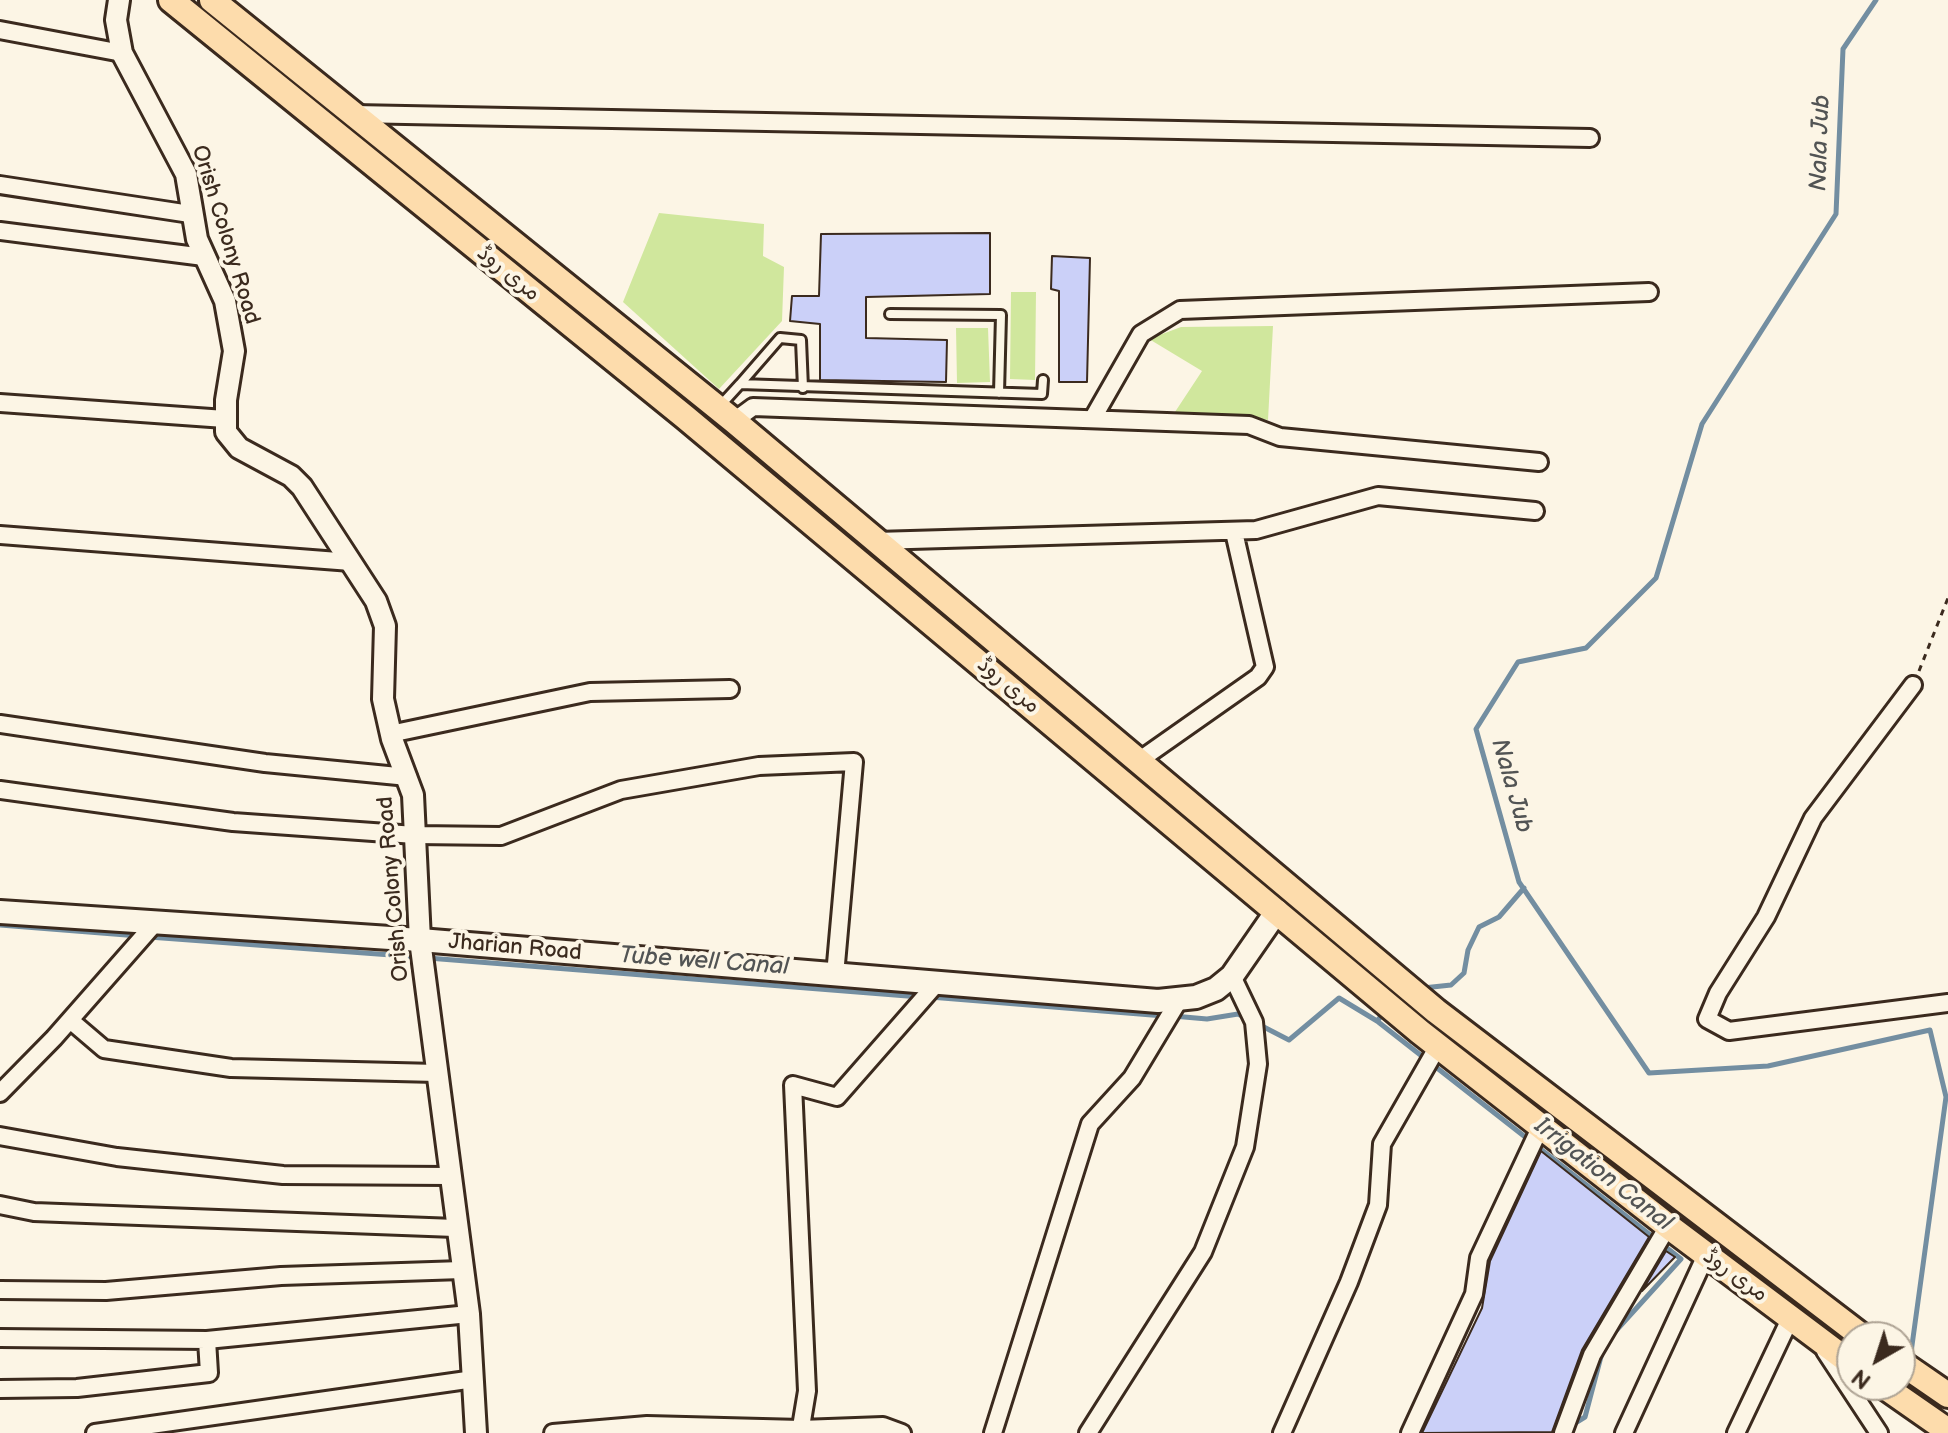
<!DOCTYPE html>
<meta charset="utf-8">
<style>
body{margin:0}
#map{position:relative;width:1948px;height:1433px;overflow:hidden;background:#fcf5e5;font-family:"Balsamiq Sans",sans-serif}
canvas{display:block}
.north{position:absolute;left:1836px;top:1321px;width:80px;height:80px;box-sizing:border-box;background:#fcf5e5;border:2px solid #afa495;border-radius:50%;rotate:219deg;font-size:22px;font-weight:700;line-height:32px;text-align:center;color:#3b2a1e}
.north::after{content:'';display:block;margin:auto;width:28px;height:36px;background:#3b2a1e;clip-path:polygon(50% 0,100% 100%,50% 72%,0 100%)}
</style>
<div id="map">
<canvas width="1948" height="1433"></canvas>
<div class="north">N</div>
</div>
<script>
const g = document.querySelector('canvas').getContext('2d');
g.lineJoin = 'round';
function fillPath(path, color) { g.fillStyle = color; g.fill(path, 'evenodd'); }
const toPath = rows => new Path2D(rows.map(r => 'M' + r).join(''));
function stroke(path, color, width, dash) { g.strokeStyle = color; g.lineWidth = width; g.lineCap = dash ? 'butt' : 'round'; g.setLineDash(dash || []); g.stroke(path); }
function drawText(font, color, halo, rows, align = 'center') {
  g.font = font + ' "Balsamiq Sans","Playpen Sans Arabic",sans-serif'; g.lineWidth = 8; g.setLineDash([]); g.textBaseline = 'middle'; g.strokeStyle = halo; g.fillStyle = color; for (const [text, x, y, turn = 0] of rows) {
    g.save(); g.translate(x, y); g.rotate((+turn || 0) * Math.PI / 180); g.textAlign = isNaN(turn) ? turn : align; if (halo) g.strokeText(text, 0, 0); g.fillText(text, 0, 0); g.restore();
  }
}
fillPath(toPath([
 [659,213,764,224,763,256,784,267,782,321,719,389,623,302],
 [1011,292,1036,292,1035,380,1010,379],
 [1273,326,1268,420,1237,414,1173,415,1202,371,1149,339,1181,327],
 [956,328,988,328,990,382,957,383]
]), '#d0e79d');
stroke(toPath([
 [1876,0,1843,49,1836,214,1702,424,1656,578,1586,648,1518,662,1476,729,1519,882,1649,1073,1768,1066,1930,1030,1946,1097,1910,1360],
 [0,925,139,936],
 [149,937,418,957],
 [428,958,920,997],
 [1423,988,1451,985,1464,973,1468,950,1479,927,1499,917,1524,888],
 [930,997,1164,1016],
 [1384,1013,1377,1021,1681,1259,1613,1334],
 [1173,1016,1207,1019,1238,1014,1246,1018],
 [1258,1024,1289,1040,1339,998,1377,1021],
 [1572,1425,1585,1417,1603,1349]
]), '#738ea1', 5);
const building = toPath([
 [990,233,990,294,866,297,866,338,947,340,946,382,820,380,820,324,790,321,792,296,819,296,821,234,990,233],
 [1052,256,1090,258,1087,382,1059,382,1059,291,1051,289,1052,256],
 [1541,1151,1649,1237,1582,1350,1552,1432,1422,1433,1482,1308,1490,1261,1541,1151],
 [1666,1251,1675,1257,1642,1291,1666,1251]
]);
fillPath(building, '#cbd0f8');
stroke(building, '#3b2a1e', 2);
const service = toPath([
 [890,314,1001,315,999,393],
 [740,384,780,338,801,340,803,388],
 [719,407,740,384,1042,394,1043,380]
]);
const minor = toPath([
 [0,30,122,53],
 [354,114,1590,138],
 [0,185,190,214],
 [0,231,204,257],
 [0,403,225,419],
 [1093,418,1141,334,1180,310,1649,292],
 [734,421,753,407,1249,425,1280,437,1539,462],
 [0,535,351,562],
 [876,541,1256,530,1378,496,1535,511],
 [1913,685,1813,818,1766,917,1718,993,1707,1019,1729,1031,1948,1003],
 [0,724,265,763,408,777],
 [390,734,590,692,730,689],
 [1137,762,1258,677,1265,667,1234,532],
 [0,790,233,822,415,835,501,836,621,790,759,766,854,762,835,975],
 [70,1020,104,1049,231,1068,437,1073],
 [0,1093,54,1038,156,922],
 [0,1136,117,1157,283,1175,449,1176],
 [0,1205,34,1212,455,1228],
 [0,1290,106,1291,281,1276,462,1270],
 [0,1338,207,1340,469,1314],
 [1825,1351,1879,1433],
 [0,1389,77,1388,209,1373,207,1340],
 [95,1433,474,1379],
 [553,1433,647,1425,801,1429,883,1426,902,1433],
 [800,1433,807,1391,793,1085,837,1097,937,983],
 [993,1433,1090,1124,1132,1078,1179,1000],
 [1088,1433,1203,1252,1245,1147,1258,1064,1254,1022,1232,976],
 [1282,1433,1349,1282,1378,1205,1382,1144,1438,1046],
 [1410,1433,1474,1294,1479,1258,1540,1128],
 [1563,1433,1592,1355,1668,1226],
 [1624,1433,1706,1255],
 [1736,1433,1791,1317]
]);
const tertiary = toPath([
 [119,0,116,20,122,53,186,174,197,239,225,301,234,351,226,400,226,432,239,448,291,476,302,487,376,601,385,626,383,699,392,739,413,795,420,940,469,1314,476,1433]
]);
const secondary = toPath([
 [0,912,420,940,1158,1001,1196,997,1216,989,1232,976,1277,911]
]);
const primary = toPath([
 [171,0,685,417,1420,1032,1668,1226,1852,1364],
 [212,0,734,421,1436,1011,1863,1337],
 [1900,1362,1948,1395],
 [1882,1385,1948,1431]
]);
stroke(service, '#3b2a1e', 14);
stroke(minor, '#3b2a1e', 22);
stroke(tertiary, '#3b2a1e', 26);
stroke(secondary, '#3b2a1e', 28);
stroke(primary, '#3b2a1e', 30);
stroke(toPath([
 [1919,671,1948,598]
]), '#3b2a1e', 3, [6, 6]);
stroke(service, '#fcf5e5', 8);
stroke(minor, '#fcf5e5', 16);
stroke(tertiary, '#fcf5e5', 20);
stroke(secondary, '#fcf5e5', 22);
stroke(primary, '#fddcac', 24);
drawText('22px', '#3b2a1e', '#fcf5e5', [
 ["Orish Colony Road",225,235,73],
 ["مری روڈ",508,274,39],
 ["مری روڈ",1008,686,40],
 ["Orish Colony Road",394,889,-95],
 ["Jharian Road",515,948,5],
 ["مری روڈ",1735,1276,36]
]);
drawText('italic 24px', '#525454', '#fcf5e5', [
 ["Nala Jub",1821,143,-88],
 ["Nala Jub",1511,786,74],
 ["Tube well Canal",704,962,4],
 ["Irrigation Canal",1603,1175,38]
]);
</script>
